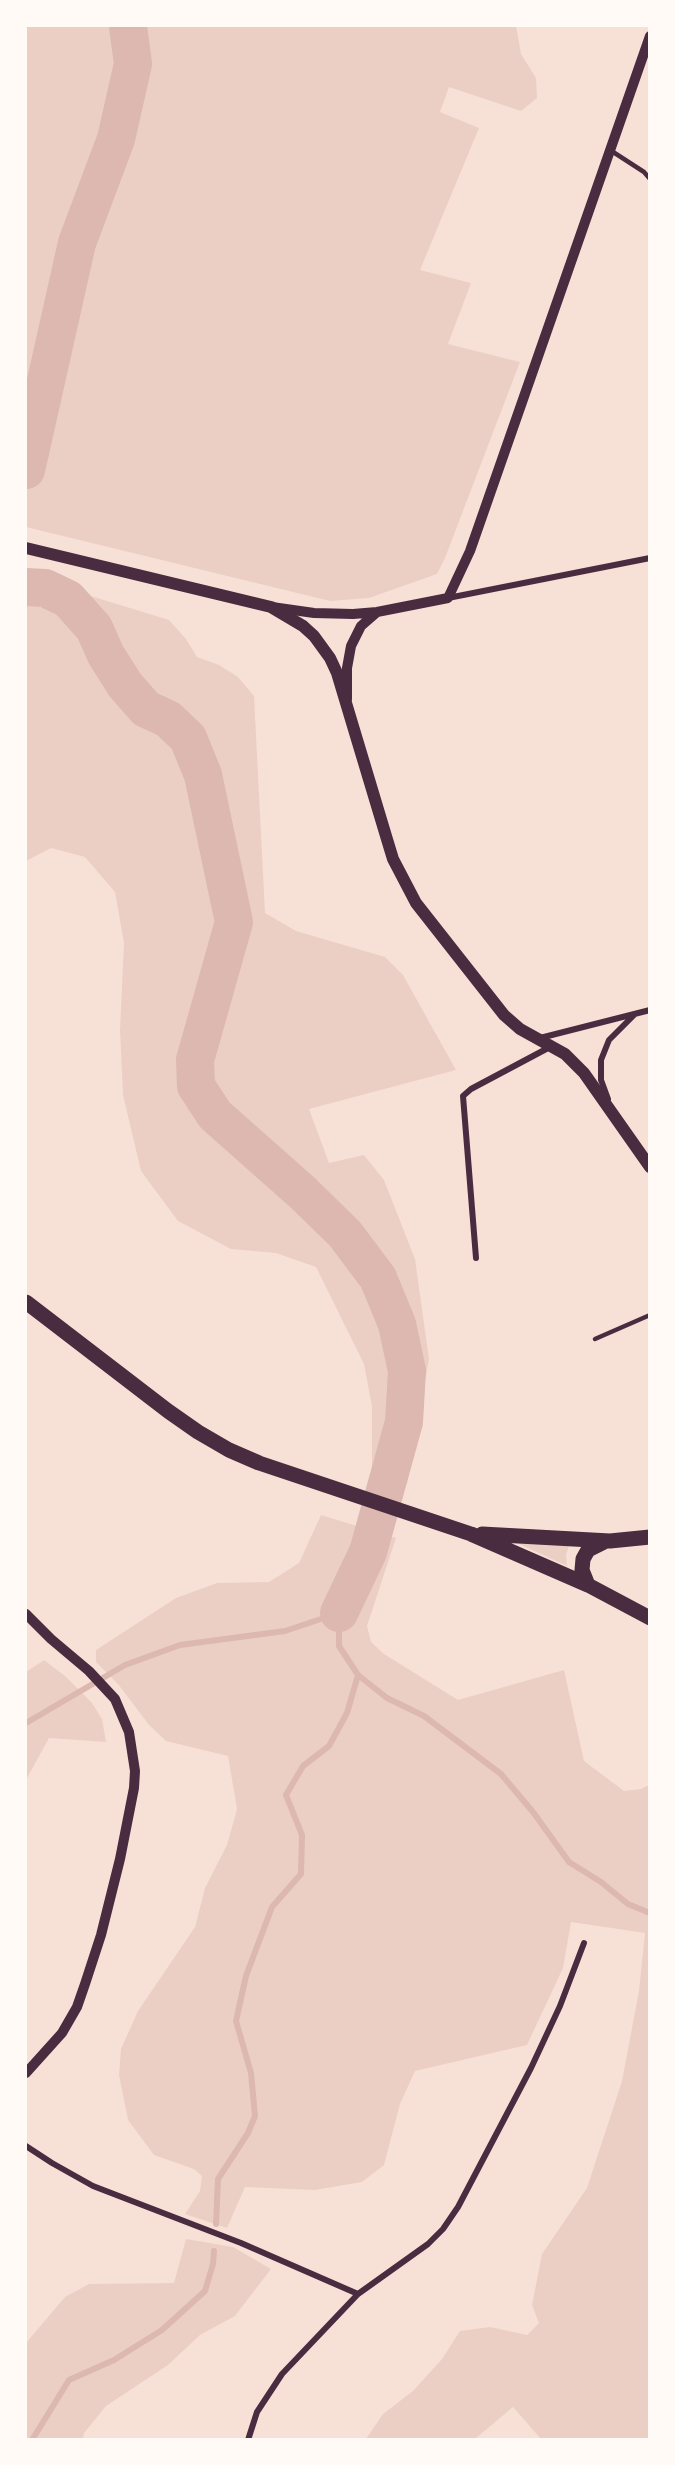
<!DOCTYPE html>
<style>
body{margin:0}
#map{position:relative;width:675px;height:2465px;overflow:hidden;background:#f7e1d7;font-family:Cabin,sans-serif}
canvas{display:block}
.frame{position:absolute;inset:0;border:27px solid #fffaf5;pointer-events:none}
</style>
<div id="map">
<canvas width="675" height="2465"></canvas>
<div class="frame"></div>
</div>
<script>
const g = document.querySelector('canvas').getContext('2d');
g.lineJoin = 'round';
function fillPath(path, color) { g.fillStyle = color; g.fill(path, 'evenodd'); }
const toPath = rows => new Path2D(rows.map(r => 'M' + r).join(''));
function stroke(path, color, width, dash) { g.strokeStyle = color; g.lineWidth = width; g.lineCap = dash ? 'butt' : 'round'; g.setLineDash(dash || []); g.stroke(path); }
fillPath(toPath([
 [26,26,516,26,521,54,536,78,537,98,521,111,449,87,440,112,479,128,420,270,471,283,448,344,520,362,445,558,437,574,369,598,330,601,26,527],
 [26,576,169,620,186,639,197,657,219,665,238,677,254,696,265,913,296,931,385,957,403,975,456,1070,309,1109,329,1163,364,1155,384,1180,415,1259,429,1359,407,1484,372,1475,372,1406,364,1364,316,1267,276,1253,231,1249,178,1221,141,1171,123,1095,120,1030,124,943,115,892,85,857,51,848,26,861],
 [321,1515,396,1538,367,1626,371,1642,384,1654,458,1700,564,1670,584,1761,624,1791,641,1789,649,1785,649,2439,541,2439,513,2407,475,2439,366,2439,383,2414,413,2391,442,2359,460,2331,490,2327,527,2335,539,2323,532,2305,542,2254,587,2188,622,2081,639,1991,645,1933,571,1922,563,1968,527,2045,415,2071,400,2104,384,2165,362,2182,315,2190,245,2187,227,2228,185,2214,200,2191,202,2176,194,2169,154,2155,128,2120,119,2075,121,2049,138,2011,195,1927,205,1888,227,1845,237,1809,228,1756,166,1741,149,1725,118,1684,96,1662,96,1650,176,1598,217,1583,269,1582,299,1563],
 [515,1542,569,1546,566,1555,567,1566],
 [44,1660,65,1676,92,1703,102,1719,106,1742,49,1738,26,1780,26,1672],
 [186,2239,233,2247,271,2269,235,2316,200,2335,168,2365,106,2406,84,2433,83,2439,26,2439,26,2343,65,2297,89,2284,174,2283]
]), '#ebcfc5');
stroke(toPath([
 [26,1723,125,1665,180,1645,285,1631,339,1613,339,1646,358,1675,387,1698,424,1716,501,1774,533,1812,569,1862,601,1882,628,1904,650,1913],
 [216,2224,218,2179,248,2133,255,2116,251,2073,236,2021,246,1976,272,1907,301,1874,302,1835,286,1795,303,1766,329,1746,347,1713,358,1675],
 [32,2440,69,2380,114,2360,162,2330,205,2291,213,2264,214,2251]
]), '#dcb8b0', 6);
stroke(toPath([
 [26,470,77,243,116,139,133,64,128,26],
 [26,587,45,588,68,599,94,628,106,655,125,685,146,709,168,719,188,738,203,775,234,922,195,1060,196,1086,215,1115,303,1193,345,1234,378,1278,397,1324,407,1371,404,1422,368,1552,339,1613]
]), '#dcb8b0', 38);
stroke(toPath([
 [610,150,644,172,650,179],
 [595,1339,650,1315]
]), '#4a2c40', 4.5);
stroke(toPath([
 [448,598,650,558],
 [540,1038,650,1010],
 [608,1099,601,1080,601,1060,609,1040,634,1015],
 [476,1258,463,1096,471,1089,550,1047],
 [26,2146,52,2163,93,2186,241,2243,358,2294],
 [248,2440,257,2412,282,2374,358,2294,428,2244,443,2229,458,2207,531,2068,560,2006,584,1943]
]), '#4a2c40', 6);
stroke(toPath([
 [272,607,314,613,353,614,377,612,448,598,470,551,650,36],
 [347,699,347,668,351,646,361,626,376,613],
 [26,1614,51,1639,89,1671,115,1699,129,1732,135,1771,134,1788,120,1859,101,1935,85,1984,77,2007,62,2033,26,2073]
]), '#4a2c40', 10);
stroke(toPath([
 [26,548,271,607,303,626,314,636,330,658,337,673,386,836,393,859,416,903,504,1015,520,1029,565,1054,584,1073,650,1167]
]), '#4a2c40', 12);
stroke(toPath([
 [26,1302,168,1411,198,1432,229,1450,259,1463,471,1534,588,1585,650,1618],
 [482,1534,610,1541,650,1537],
 [588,1585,582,1570,583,1559,588,1550,604,1542]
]), '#4a2c40', 15);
</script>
